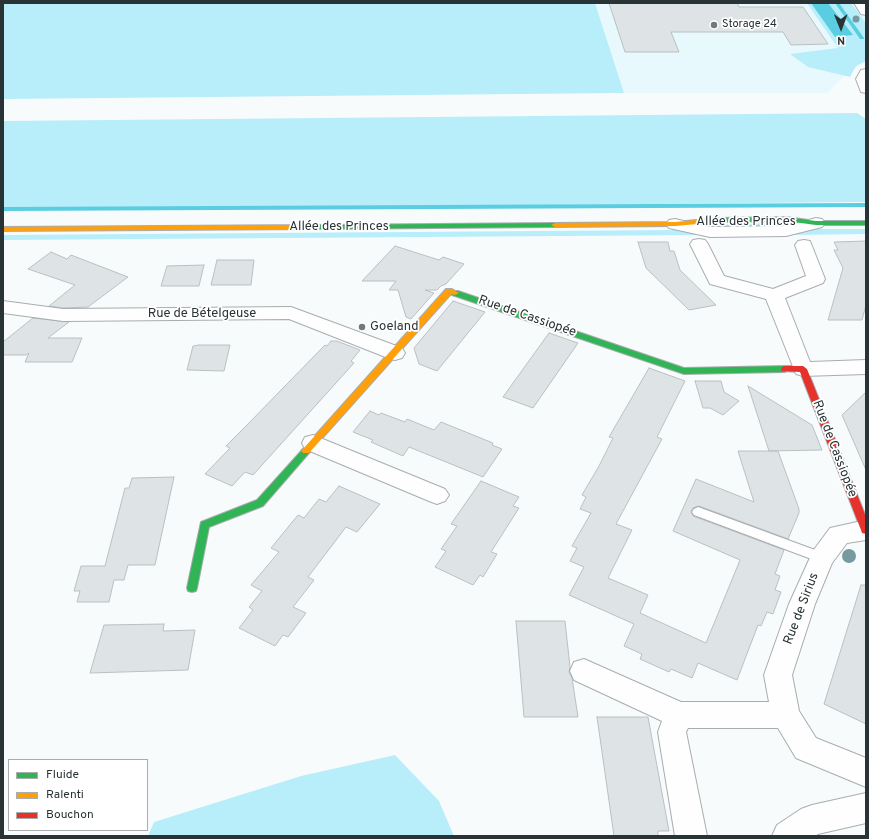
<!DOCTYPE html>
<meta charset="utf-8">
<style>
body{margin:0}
#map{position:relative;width:869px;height:839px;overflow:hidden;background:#f8fbfc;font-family:Overpass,sans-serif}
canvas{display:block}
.frame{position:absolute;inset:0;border:4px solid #293335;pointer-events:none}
.legend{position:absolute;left:8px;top:759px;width:140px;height:72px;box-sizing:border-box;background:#fff;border:1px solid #a9adae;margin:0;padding:5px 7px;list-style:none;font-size:12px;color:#293335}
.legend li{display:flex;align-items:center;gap:8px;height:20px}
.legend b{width:20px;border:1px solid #a9adae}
.north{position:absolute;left:821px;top:8px;width:40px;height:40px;-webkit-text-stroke:3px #fff;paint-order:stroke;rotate:179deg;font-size:11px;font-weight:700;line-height:16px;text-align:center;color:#293335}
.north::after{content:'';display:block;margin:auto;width:14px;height:18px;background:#293335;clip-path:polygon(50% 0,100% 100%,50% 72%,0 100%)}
</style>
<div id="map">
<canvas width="869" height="839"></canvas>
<div class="frame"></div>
<ul class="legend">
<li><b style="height:5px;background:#30b455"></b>Fluide</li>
<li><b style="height:5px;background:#ff9f0a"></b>Ralenti</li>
<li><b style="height:5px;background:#e5322d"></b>Bouchon</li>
</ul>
<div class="north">N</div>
</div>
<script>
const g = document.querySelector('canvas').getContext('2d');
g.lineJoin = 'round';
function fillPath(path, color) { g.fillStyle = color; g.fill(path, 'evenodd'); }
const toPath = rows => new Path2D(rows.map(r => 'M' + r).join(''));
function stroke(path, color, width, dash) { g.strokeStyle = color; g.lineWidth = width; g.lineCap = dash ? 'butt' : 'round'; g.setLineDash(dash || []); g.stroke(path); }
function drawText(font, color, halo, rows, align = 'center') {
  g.font = font + ' Overpass,sans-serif'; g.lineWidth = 3.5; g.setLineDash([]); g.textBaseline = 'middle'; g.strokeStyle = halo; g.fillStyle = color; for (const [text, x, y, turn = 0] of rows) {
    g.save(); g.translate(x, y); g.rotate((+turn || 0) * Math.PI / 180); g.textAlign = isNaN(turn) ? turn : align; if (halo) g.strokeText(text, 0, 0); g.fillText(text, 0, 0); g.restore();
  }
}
fillPath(toPath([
 [595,3,866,3,866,60,839,81,828,93,624,93]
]), '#e8f9fd');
fillPath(toPath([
 [3,3,595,3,624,93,3,99],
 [807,3,851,3,866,23,866,61,856,66,850,77,808,67,790,54,838,48],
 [857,113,866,119,866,202,3,210,3,121],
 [778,223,782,227,710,227,708,225],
 [812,229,866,229,866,234,794,235],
 [678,230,703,235,3,240,3,235],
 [395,755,439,801,454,836,148,836,154,822,301,776]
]), '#b8eefa');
fillPath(toPath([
 [811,3,828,3,853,35,835,37]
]), '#5acde0');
fillPath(toPath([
 [835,3,839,3,864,38,864,39,860,39,835,3],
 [866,203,866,207,3,211,3,207,866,203]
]), '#5acde0');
const building = toPath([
 [609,3,737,3,739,7,803,7,828,44,791,45,783,32,671,32,679,52,625,52,609,3],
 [866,241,866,305,862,320,828,320,843,268,834,250,838,250,834,242,866,241],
 [638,242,668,242,670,251,674,251,680,270,716,305,689,310,646,268,638,242],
 [395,246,439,260,443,257,464,264,446,284,441,286,437,290,425,290,434,293,411,319,406,317,398,290,389,290,396,281,362,281,395,246],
 [51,252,67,259,71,255,128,277,88,307,63,308,49,306,75,285,28,269,51,252],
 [217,260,254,260,251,285,211,285,217,260],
 [204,265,199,286,161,286,167,266,204,265],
 [453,301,485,312,437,371,419,364,414,348,453,301],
 [33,318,69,322,48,338,82,338,72,362,25,362,29,353,26,355,3,355,3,342,33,318],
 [549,333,578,343,533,408,503,397,549,333],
 [331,341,337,341,360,350,351,361,354,363,253,475,245,472,232,486,205,474,230,448,226,446,245,427,325,345,327,346,331,341],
 [199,345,230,345,224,371,187,370,193,346,199,345],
 [649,368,685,381,657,437,662,439,616,524,632,530,608,578,648,595,640,613,706,643,740,560,673,531,696,479,754,502,738,451,778,451,799,509,799,513,788,539,699,506,693,508,691,511,693,516,784,550,775,574,780,576,775,590,781,592,773,614,767,612,761,626,758,625,737,680,698,663,692,678,671,669,669,672,640,659,642,654,624,646,634,624,569,595,584,567,570,561,577,548,572,546,591,513,580,509,586,497,582,495,599,466,613,438,609,437,649,368],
 [695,381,721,381,724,392,739,401,723,415,710,408,703,408,695,381],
 [748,386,812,425,822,450,769,451,748,386],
 [866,392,866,470,842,415,866,392],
 [370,411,379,415,381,413,405,422,407,419,434,430,441,422,493,443,492,445,502,449,483,477,409,447,403,456,371,442,373,440,353,432,370,411],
 [174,477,155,565,128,565,124,580,114,580,109,602,77,602,80,591,74,591,81,566,105,566,125,488,129,488,132,478,174,477],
 [481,481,519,497,513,506,519,508,491,552,497,554,483,577,480,575,473,585,435,567,446,551,441,549,457,526,451,524,481,481],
 [339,486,380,504,357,532,346,527,308,577,314,580,293,607,306,613,288,637,283,635,275,646,239,628,253,610,249,607,262,591,251,585,279,552,271,548,298,515,304,518,319,499,326,502,339,486],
 [861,585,866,585,866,724,824,704,861,585],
 [516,621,565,621,570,667,569,672,572,678,578,717,524,717,516,621],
 [164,624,163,631,195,630,188,670,90,673,104,625,164,624],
 [597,717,648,717,669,831,658,831,658,836,614,836,597,717]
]);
fillPath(building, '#dee4e6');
stroke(building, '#bac0c2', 1);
const lane = toPath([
 [698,507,826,554,828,558,826,562,822,563,694,515,692,512,694,509,698,507]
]);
const street = toPath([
 [854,3,866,3,866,15,861,14,854,3],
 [866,69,866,93,861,92,856,79,861,70,866,69],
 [816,218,822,219,825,223,822,227,786,236,710,237,669,228,666,224,669,220,675,219,710,227,786,226,816,218],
 [699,239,705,240,708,244,724,276,773,289,806,276,795,245,798,241,804,240,810,241,825,279,823,283,785,298,810,362,866,360,866,374,803,376,796,374,766,299,710,284,690,244,693,240,699,239],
 [3,301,63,309,291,307,402,348,405,353,402,358,395,360,388,358,289,319,63,321,3,313,3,301],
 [313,435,445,489,449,495,445,501,437,504,429,501,305,449,302,443,305,437,313,435],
 [866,520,866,540,847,543,832,563,815,604,792,675,799,711,816,738,866,758,866,787,796,758,778,728,688,728,686,732,707,836,675,836,658,732,662,721,574,680,570,671,574,662,584,659,681,702,769,702,764,675,789,604,813,551,830,528,866,520],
 [866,793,866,823,818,834,815,836,772,836,777,825,801,809,812,805,866,793]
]);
const fast = toPath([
 [786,217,816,221,866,221,866,225,816,225,786,221,718,222,714,220,718,218,786,217],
 [555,223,558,223,558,227,315,229,311,227,315,225,555,223],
 [452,291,458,291,684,368,785,366,789,369,785,372,684,374,452,295,451,293,452,291],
 [306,448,309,449,311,451,309,453,263,506,209,527,197,588,196,591,192,592,188,591,187,588,201,522,257,500,303,449,306,448]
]);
const slow = toPath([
 [718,218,722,220,721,222,675,226,555,227,551,225,555,223,675,222,718,218],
 [315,225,319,227,318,229,3,231,3,227,315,225],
 [446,289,452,289,459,293,455,295,451,294,309,453,303,453,301,451,303,449,446,289]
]);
const jam = toPath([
 [785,366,803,366,807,369,866,517,866,534,862,533,861,530,800,372,782,371,781,369,782,367,785,366]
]);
stroke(lane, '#a7adaf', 2);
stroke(street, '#a7adaf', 2);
stroke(fast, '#a7adaf', 2);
stroke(slow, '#a7adaf', 2);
stroke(jam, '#a7adaf', 2);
fillPath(lane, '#fefeff');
fillPath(street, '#fefeff');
fillPath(fast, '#30b455');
fillPath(slow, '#ff9f0a');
fillPath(jam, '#e5322d');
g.fillStyle = '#779aa1';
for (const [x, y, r] of [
 [856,19,3.5],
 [849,556,7]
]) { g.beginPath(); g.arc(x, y, r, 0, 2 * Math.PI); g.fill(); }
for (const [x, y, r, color] of [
 [714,25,4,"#71797b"],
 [362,327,4,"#71797b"]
]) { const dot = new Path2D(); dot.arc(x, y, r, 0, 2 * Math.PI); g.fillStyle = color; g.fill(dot); stroke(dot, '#fff', 1.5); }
drawText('11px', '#293335', '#fff', [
 ["Storage 24",722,25]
], 'left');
drawText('13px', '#293335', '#fff', [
 ["Allée des Princes",746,222],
 ["Allée des Princes",339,227],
 ["Rue de Bételgeuse",202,314],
 ["Rue de Cassiopée",527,317,19],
 ["Rue de Cassiopée",834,449,69],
 ["Rue de Sirius",802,609,-69]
]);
drawText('13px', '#293335', '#fff', [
 ["Goeland",370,327]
], 'left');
</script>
